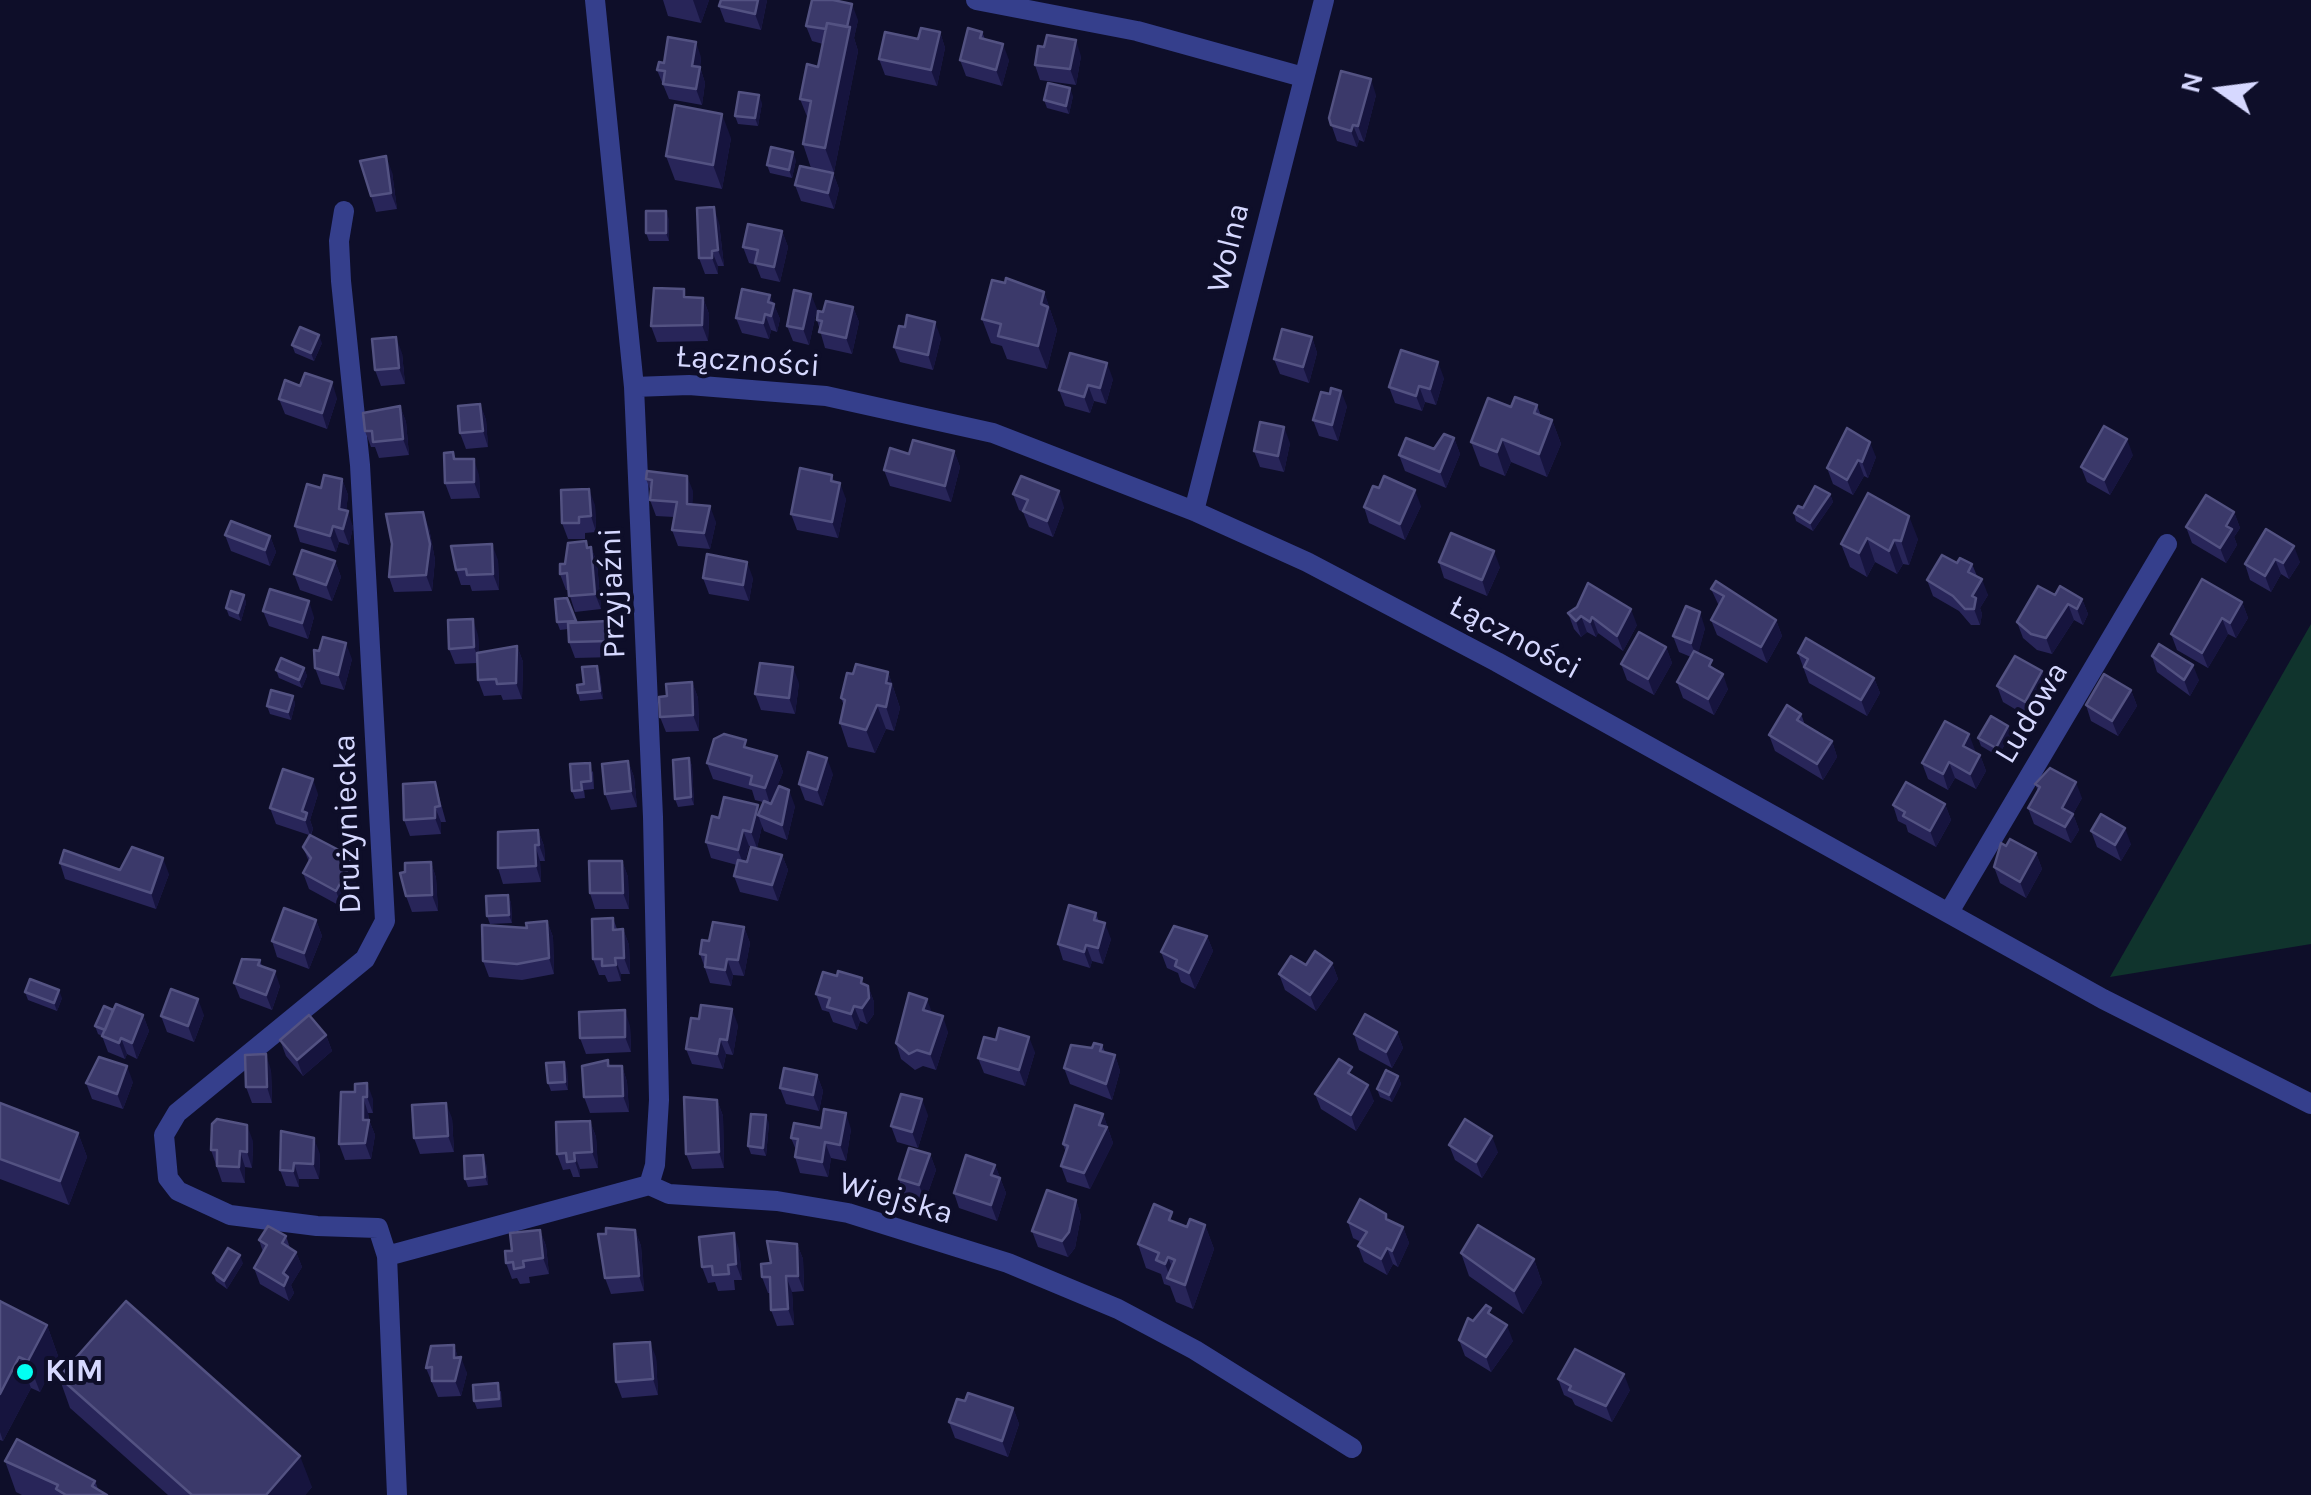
<!DOCTYPE html>
<meta charset="utf-8">
<style>
body{margin:0}
#map{position:relative;width:2311px;height:1495px;overflow:hidden;background:#0e0e29;font-family:Karla,sans-serif}
canvas{display:block}
.north{position:absolute;left:2171px;top:40px;width:100px;height:100px;-webkit-text-stroke:8px #0e0e29;paint-order:stroke;rotate:284deg;font-size:28px;font-weight:700;line-height:40px;text-align:center;color:#d6d8ff}
.north::after{content:'';display:block;margin:auto;width:35px;height:45px;background:#d6d8ff;clip-path:polygon(50% 0,100% 100%,50% 72%,0 100%)}
</style>
<div id="map">
<canvas width="2311" height="1495"></canvas>
<div class="north">N</div>
</div>
<script>
const g = document.querySelector('canvas').getContext('2d');
g.lineJoin = 'round';
function fillPath(path, color) { g.fillStyle = color; g.fill(path, 'evenodd'); }
const toPath = rows => new Path2D(rows.map(r => 'M' + r).join(''));
function stroke(path, color, width, dash) { g.strokeStyle = color; g.lineWidth = width; g.lineCap = dash ? 'butt' : 'round'; g.setLineDash(dash || []); g.stroke(path); }
function drawText(font, color, halo, rows, align = 'center') {
  g.font = font + ' Karla,sans-serif'; g.lineWidth = 8; g.setLineDash([]); g.textBaseline = 'middle'; g.strokeStyle = halo; g.fillStyle = color; for (const [text, x, y, turn = 0] of rows) {
    g.save(); g.translate(x, y); g.rotate((+turn || 0) * Math.PI / 180); g.textAlign = isNaN(turn) ? turn : align; if (halo) g.strokeText(text, 0, 0); g.fillText(text, 0, 0); g.restore();
  }
}
fillPath(toPath([
 [2311,624,2311,944,2110,977]
]), '#10342d');
stroke(toPath([
 [595,0,634,387,653,817,659,1100,655,1165,649,1185],
 [976,0,1137,31,1303,77],
 [344,211,339,241,341,281,360,465,385,921,365,959,177,1113,164,1135,168,1178,178,1191,230,1215,317,1226,378,1228,387,1256,397,1495],
 [634,387,689,385,826,396,993,433,1194,511,1307,562,1497,662,2103,999,2311,1104],
 [1194,511,1324,0],
 [1949,912,2167,544],
 [387,1256,649,1185,669,1194,777,1201,848,1213,1008,1263,1118,1309,1195,1350,1352,1448]
]), '#353f8c', 20);
fillPath(toPath([
 [661,0,709,0,701,23,668,16,663,0],
 [767,0,761,30,725,22,719,6],
 [858,20,854,38,858,51,834,172,811,168,803,144,808,119,800,99,818,67,823,44,812,41,806,26],
 [940,32,945,48,937,86,885,75,879,59],
 [982,32,985,39,1009,60,1002,86,966,76,960,60],
 [1081,56,1076,85,1040,80,1035,65],
 [701,57,700,67,705,83,702,105,669,99,657,70,664,63],
 [1376,95,1364,142,1359,140,1357,147,1337,141,1329,118],
 [1073,96,1069,114,1047,108,1044,100],
 [762,103,758,126,738,124,735,116],
 [731,138,722,189,675,180,666,156],
 [796,160,792,178,770,173,767,165],
 [392,172,397,209,376,212,371,196],
 [833,173,839,189,834,209,801,201,795,185],
 [669,219,669,241,649,241,646,233],
 [719,223,724,266,718,266,718,274,705,274,699,258],
 [782,231,788,247,780,282,761,278,756,265,749,263,743,247],
 [1005,283,1044,292,1057,330,1047,369,1007,359,1002,346,991,343,982,319],
 [687,297,703,298,709,314,708,341,657,342,651,326],
 [773,303,780,319,777,332,771,330,769,339,742,333,736,318],
 [853,307,859,322,852,354,825,348,817,320,823,312],
 [817,309,809,345,793,341,787,326],
 [905,327,941,338,933,370,900,362,894,347],
 [1312,337,1317,353,1309,383,1280,374,1274,359],
 [322,343,314,361,295,353,292,345],
 [402,353,405,384,381,386,375,370],
 [1444,378,1436,405,1425,402,1422,411,1395,403,1389,387],
 [1113,379,1106,404,1094,401,1090,413,1065,406,1059,390],
 [337,398,327,429,285,414,279,399],
 [480,404,486,420,488,447,466,449,460,433],
 [1537,405,1541,416,1552,420,1561,444,1547,477,1511,462,1505,476,1480,466,1471,442,1511,407],
 [400,406,406,422,409,455,379,458,375,447,371,447,365,431],
 [1347,406,1338,441,1319,436,1313,420],
 [1847,428,1876,457,1868,478,1864,476,1853,495,1833,484,1827,468],
 [1454,438,1460,454,1446,488,1405,471,1399,455,1434,449],
 [1290,443,1284,472,1260,467,1254,451],
 [954,451,960,467,951,502,890,486,884,470,909,454],
 [453,452,456,459,479,475,480,498,451,499,445,483],
 [2133,455,2110,495,2087,482,2081,467],
 [832,475,834,482,846,499,838,538,797,530,791,514],
 [342,479,348,495,346,511,353,527,349,545,339,542,336,552,300,542,295,526,321,488],
 [646,479,693,491,692,504,716,522,710,549,678,546,672,530,674,517,656,516,650,500,651,492],
 [1868,493,1918,539,1909,565,1903,564,1897,574,1875,562,1867,577,1850,567,1841,544],
 [1013,494,1064,507,1053,537,1029,527,1023,512,1019,510],
 [1830,494,1833,502,1813,531,1796,521,1794,513],
 [595,505,596,532,585,533,585,539,568,539,562,523],
 [1421,506,1405,540,1369,523,1364,507],
 [2234,512,2240,528,2234,537,2237,545,2226,563,2192,543,2186,527],
 [429,528,435,560,432,591,394,592,389,577],
 [2266,529,2300,562,2289,579,2281,574,2271,592,2250,580,2245,564],
 [225,535,270,536,276,552,270,566,231,551],
 [586,541,589,548,591,547,597,563,601,609,575,612,568,590,566,590,560,574,565,564],
 [498,560,499,590,472,591,470,585,461,585,456,570],
 [335,561,341,577,332,601,300,590,294,574],
 [1439,562,1500,567,1487,596,1444,578],
 [1957,563,1972,564,1977,576,1988,595,1980,608,1982,614,1980,625,1971,625,1959,611,1933,596,1927,580],
 [703,578,753,578,749,601,709,594],
 [1711,589,1776,620,1782,636,1767,663,1717,635,1711,620,1719,606],
 [244,595,246,603,241,621,229,616,226,608],
 [2055,595,2082,599,2088,614,2083,625,2074,620,2052,654,2037,650,2023,638,2017,622],
 [567,598,576,622,608,621,614,636,615,657,575,658,569,642,568,629,560,630,557,622],
 [2242,602,2248,618,2236,638,2228,634,2208,668,2177,650,2171,634],
 [263,611,314,617,308,639,269,626],
 [1568,613,1637,625,1623,651,1598,633,1596,637,1587,632,1581,637,1574,629],
 [1705,628,1698,653,1716,670,1728,689,1714,715,1683,698,1677,682,1691,657,1679,652,1673,636],
 [478,635,479,653,517,646,523,662,522,699,503,700,501,695,484,696,478,680,477,663,455,664,449,649],
 [1666,647,1672,663,1654,695,1627,680,1621,664],
 [1798,653,1874,678,1880,693,1867,716,1809,683],
 [2152,656,2199,680,2190,696,2157,672],
 [352,659,344,690,321,684,315,668],
 [597,666,600,674,603,699,580,701,578,693],
 [304,668,307,676,302,688,279,678,276,670],
 [2042,671,2048,687,2030,718,2003,702,1997,686],
 [888,672,900,708,894,731,886,729,875,753,848,747,840,723,844,706,841,698,853,674],
 [692,682,698,698,699,731,666,732,660,717,667,696],
 [799,683,795,714,761,710,755,694],
 [2131,690,2137,706,2118,736,2091,721,2086,705],
 [293,696,295,704,291,720,270,714,267,706],
 [1801,714,1805,725,1832,741,1837,757,1823,780,1775,751,1769,735],
 [2011,734,1998,756,1981,746,1978,738],
 [1975,750,1974,752,1980,755,1986,771,1976,789,1955,778,1948,790,1928,779,1922,763],
 [777,756,783,772,770,803,795,806,787,840,764,831,762,826,757,848,749,846,745,862,782,855,788,870,778,901,740,892,734,876,737,865,711,858,706,842,719,818,760,810,763,802,755,800,752,790,713,779,707,763],
 [689,758,692,766,694,805,678,807,675,799],
 [628,761,634,777,637,807,611,810,605,794],
 [593,771,594,789,584,790,585,798,575,799,572,791],
 [833,774,823,806,805,800,799,784],
 [435,782,446,822,441,822,441,834,410,836,404,820],
 [2035,784,2082,798,2073,814,2079,830,2071,843,2034,824,2028,808,2038,791],
 [318,794,310,820,313,829,311,835,354,858,360,874,342,907,309,889,303,873,309,862,303,847,309,835,276,824,270,808],
 [1945,804,1951,820,1936,847,1908,832,1906,825,1898,821,1893,805],
 [538,830,544,846,545,861,540,861,541,882,503,884,498,868],
 [2091,831,2131,844,2121,861,2097,847],
 [2006,846,2036,853,2042,869,2026,898,2000,883,1994,867],
 [622,861,628,877,629,909,595,909,590,893],
 [431,862,436,878,438,911,412,912,406,896,405,872],
 [60,863,120,870,169,874,156,909,65,879],
 [508,895,511,903,512,923,490,924,487,916],
 [1096,913,1099,922,1111,939,1103,964,1092,961,1090,968,1063,960,1058,944],
 [613,918,617,929,623,929,629,945,630,974,621,974,621,981,608,982,605,975,599,975,593,959],
 [316,920,322,936,309,969,277,957,272,941],
 [547,921,553,937,554,974,522,980,489,977,483,961,527,928],
 [744,927,750,943,744,976,733,975,731,986,710,983,700,954,709,941],
 [1207,936,1213,951,1195,989,1181,982,1178,973,1167,968,1161,952],
 [260,960,262,966,280,986,272,1010,240,998,234,983],
 [1332,963,1338,979,1316,1011,1285,990,1279,974,1306,965],
 [864,985,868,986,874,1002,874,1014,867,1024,860,1021,857,1030,833,1022,829,1012,822,1010,816,994],
 [25,992,62,998,57,1011,28,1000],
 [113,1010,143,1015,149,1031,137,1059,127,1054,125,1059,108,1052,102,1036,98,1034,95,1026],
 [932,1012,948,1032,936,1070,923,1066,915,1070,901,1059,896,1043],
 [204,1015,194,1042,167,1032,161,1016],
 [738,1025,733,1055,726,1054,723,1069,692,1064,686,1049],
 [630,1026,631,1052,586,1054,580,1038],
 [1397,1032,1403,1048,1392,1068,1359,1050,1354,1034],
 [326,1035,332,1051,303,1076,286,1056,280,1040],
 [1102,1045,1105,1052,1115,1055,1120,1071,1112,1100,1070,1084,1064,1068,1092,1048],
 [1035,1052,1025,1086,984,1073,978,1058],
 [608,1060,610,1066,622,1066,627,1082,629,1112,590,1113,584,1097],
 [567,1069,568,1090,551,1091,548,1083],
 [271,1070,272,1103,252,1103,246,1087],
 [817,1075,823,1091,819,1111,786,1104,780,1088],
 [1398,1076,1401,1084,1392,1102,1380,1097,1377,1089],
 [1356,1078,1374,1101,1356,1131,1321,1109,1315,1094],
 [133,1082,123,1109,92,1099,86,1083],
 [355,1092,373,1099,373,1113,368,1113,369,1120,375,1135,371,1159,345,1160,339,1144],
 [717,1100,723,1116,724,1168,692,1169,686,1154],
 [0,1103,78,1133,87,1157,69,1205,0,1179],
 [1103,1114,1113,1143,1090,1189,1067,1182,1061,1166,1066,1153,1063,1144],
 [928,1115,918,1148,897,1142,891,1126],
 [452,1118,454,1152,420,1154,414,1138],
 [590,1121,596,1137,598,1168,580,1169,580,1177,573,1177,570,1169,563,1170,557,1154],
 [769,1123,766,1156,751,1154,748,1146],
 [821,1128,851,1129,846,1161,831,1158,828,1177,800,1173,795,1157,796,1150,791,1138],
 [281,1131,320,1154,319,1179,299,1179,299,1187,286,1186,280,1170],
 [253,1141,252,1168,245,1167,245,1183,222,1182,211,1150],
 [1449,1145,1498,1152,1482,1178,1455,1160],
 [930,1154,936,1170,925,1201,904,1195,899,1179],
 [486,1163,488,1185,468,1187,465,1179],
 [995,1165,1006,1193,997,1221,959,1208,954,1193],
 [1076,1200,1081,1216,1075,1248,1068,1257,1038,1247,1032,1231],
 [1389,1221,1403,1227,1409,1243,1398,1267,1393,1264,1387,1275,1364,1262,1358,1246,1361,1242,1353,1238,1348,1222],
 [1176,1223,1187,1227,1205,1225,1214,1249,1193,1309,1176,1302,1170,1286,1164,1284,1161,1274,1146,1268,1138,1244],
 [540,1230,546,1246,549,1274,529,1277,530,1283,520,1284,517,1278,512,1279,506,1263,512,1251],
 [635,1230,641,1246,644,1291,611,1294,605,1278,606,1234],
 [286,1236,290,1248,296,1252,302,1267,291,1285,294,1293,289,1301,260,1284,254,1268,263,1252,259,1240],
 [797,1244,803,1259,804,1291,792,1292,794,1325,777,1326,771,1310,771,1293,768,1293,762,1277,771,1263],
 [739,1249,742,1280,734,1280,735,1290,718,1291,715,1282,708,1283,702,1267],
 [1461,1253,1534,1259,1542,1283,1523,1314,1469,1276],
 [243,1263,227,1289,216,1281,213,1273],
 [0,1301,47,1325,58,1356,40,1392,31,1388,3,1441,0,1440],
 [1495,1317,1513,1341,1491,1372,1465,1356,1459,1340,1473,1321],
 [454,1345,458,1358,467,1373,461,1396,438,1397,426,1368],
 [656,1357,658,1395,622,1398,616,1382],
 [59,1377,312,1487,305,1495,168,1495,70,1408],
 [1558,1379,1630,1390,1612,1422,1575,1405,1572,1399,1564,1395],
 [501,1391,502,1407,477,1409,474,1401],
 [1013,1408,1019,1424,1008,1457,955,1438,949,1422],
 [5,1461,95,1481,98,1489,107,1495,22,1495,16,1492]
]), '#282559');
fillPath(toPath([
 [693,0,709,0,701,23],
 [758,0,767,0,761,30,755,14],
 [852,4,858,20,854,38,858,51,834,172,825,148],
 [940,32,945,48,937,86,931,70],
 [1076,40,1081,56,1076,85,1070,69],
 [696,42,701,57,700,67,705,83,702,105,696,89,692,66],
 [1003,44,1009,60,1002,86,996,70],
 [1371,79,1376,95,1364,142,1358,126],
 [1070,88,1073,96,1069,114,1066,106],
 [759,95,762,103,758,126,755,118],
 [722,114,731,138,722,189,713,165],
 [1353,125,1359,140,1357,147,1351,131],
 [793,152,796,160,792,178,789,170],
 [386,156,392,172,397,209,391,193],
 [833,173,839,189,834,209,828,193],
 [714,207,719,223,724,266,718,250],
 [666,211,669,219,669,241,666,233],
 [782,231,788,247,780,282,774,267],
 [712,251,718,266,718,274,712,258],
 [1044,292,1057,330,1047,369,1038,346,1041,304],
 [811,294,817,309,809,345,803,329],
 [770,295,780,319,777,332,768,302],
 [703,298,709,314,708,341,702,325],
 [853,307,859,322,852,354,846,338],
 [765,314,771,330,769,339,763,323],
 [935,322,941,338,933,370,928,355],
 [319,335,322,343,314,361,311,353],
 [396,337,402,353,405,384,399,368],
 [1312,337,1317,353,1309,383,1303,367],
 [1438,362,1444,378,1436,405,1430,389],
 [1107,363,1113,379,1106,404,1100,388],
 [332,382,337,398,327,429,322,413],
 [1088,385,1094,401,1090,413,1084,397],
 [1419,386,1425,402,1422,411,1416,396],
 [1341,391,1347,406,1338,441,1332,425],
 [480,404,486,420,488,447,483,431],
 [400,406,406,422,409,455,403,439],
 [1552,420,1561,444,1547,477,1539,454],
 [1284,427,1290,443,1284,472,1278,456],
 [1454,438,1460,454,1446,488,1440,472],
 [1502,439,1511,462,1505,476,1497,452],
 [2127,439,2133,455,2110,495,2104,480],
 [1870,442,1876,457,1868,478,1862,462],
 [954,451,960,467,951,502,945,486],
 [474,459,479,475,480,498,474,482],
 [1858,460,1864,476,1853,495,1847,480],
 [687,476,693,491,692,519,687,504],
 [342,479,348,495,345,521,348,511,353,527,349,545,343,529,339,509],
 [840,483,846,499,838,538,832,522],
 [589,489,595,505,596,532,591,516],
 [1415,490,1421,506,1405,540,1400,524],
 [1059,491,1064,507,1053,537,1047,521],
 [1830,494,1833,502,1813,531,1810,523],
 [710,506,716,522,710,549,704,533],
 [423,512,429,528,435,560,432,591,426,575],
 [2234,512,2240,528,2234,537,2237,545,2226,563,2220,548,2226,526],
 [1909,516,1918,539,1909,565,1901,541],
 [333,526,339,542,336,552,330,536],
 [270,536,276,552,270,566,265,550],
 [1867,538,1875,562,1867,577,1859,553],
 [1894,540,1903,564,1897,574,1889,551],
 [586,541,592,556,591,547,597,563,601,609,595,594],
 [492,544,498,560,499,590,493,574],
 [2294,546,2300,562,2289,579,2283,563],
 [1494,551,1500,567,1487,596,1482,580],
 [2275,559,2281,574,2271,592,2265,576],
 [335,561,341,577,332,601,326,585],
 [747,562,753,578,749,601,743,585],
 [1982,579,1988,595,1980,608,1982,614,1980,625,1974,609,1972,596],
 [244,595,246,603,241,621,238,613],
 [2082,599,2088,614,2083,625,2077,609],
 [309,601,314,617,308,639,302,623],
 [2242,602,2248,618,2236,638,2230,623],
 [2068,604,2074,620,2052,654,2046,638],
 [1631,609,1637,625,1623,651,1617,636],
 [1700,612,1705,628,1697,659,1691,643],
 [1581,616,1587,632,1581,637,1576,621],
 [1592,617,1598,633,1596,637,1590,622],
 [2222,618,2228,634,2208,668,2202,653],
 [473,619,478,635,480,663,474,647],
 [1776,620,1782,636,1767,663,1761,647],
 [608,621,614,636,615,657,609,641],
 [346,643,352,659,344,690,338,675],
 [517,646,523,662,522,699,516,683],
 [1666,647,1672,663,1654,695,1648,679],
 [2193,665,2199,680,2190,696,2184,680],
 [597,666,600,674,603,699,600,691],
 [793,667,799,683,795,714,789,698],
 [304,668,307,676,302,688,299,680],
 [2042,671,2048,687,2030,718,2025,702],
 [888,672,900,708,894,731,886,707,886,683],
 [1723,674,1728,689,1714,715,1708,699],
 [1874,678,1880,693,1867,716,1861,700],
 [692,682,698,698,699,731,693,715],
 [2131,690,2137,706,2118,736,2112,721],
 [293,696,295,704,291,720,288,712],
 [877,705,886,729,875,753,866,730],
 [2008,726,2011,734,1998,756,1996,748],
 [1969,734,1975,750,1969,762,1963,746],
 [1832,741,1837,757,1823,780,1817,764],
 [1980,755,1986,771,1976,789,1970,774],
 [777,756,783,772,770,804,765,788],
 [689,758,692,766,694,805,691,797],
 [827,758,833,774,823,806,817,790],
 [628,761,634,777,637,807,631,791],
 [1949,762,1955,778,1948,790,1943,774],
 [313,779,318,794,310,820,313,829,310,835,302,811],
 [2076,782,2082,798,2073,814,2079,830,2071,843,2065,827,2062,808],
 [789,790,795,806,787,840,782,825],
 [1945,804,1951,820,1936,847,1930,831],
 [758,805,762,816,758,815,762,826,757,848,751,832],
 [435,807,441,822,441,834,435,818],
 [2125,828,2131,844,2121,861,2115,845],
 [538,830,544,846,545,861,539,845],
 [743,830,749,846,744,866,738,850],
 [535,845,540,861,541,882,536,866],
 [2036,853,2042,869,2026,898,2020,882],
 [782,855,788,870,778,901,772,885],
 [163,858,169,874,156,909,151,893],
 [354,858,360,874,342,907,336,891],
 [622,861,628,877,629,909,623,893],
 [431,862,436,878,438,911,432,895],
 [508,895,511,903,512,923,509,915],
 [316,920,322,936,309,969,304,953],
 [547,921,553,937,554,974,549,958],
 [1105,923,1111,939,1103,964,1098,948],
 [744,927,750,943,744,976,738,960],
 [623,929,629,945,630,974,624,958],
 [1207,936,1213,951,1195,989,1189,973],
 [1086,945,1092,961,1090,968,1084,952],
 [615,958,621,974,621,981,616,965],
 [727,959,733,975,731,986,725,970],
 [1332,963,1338,979,1316,1011,1310,995],
 [275,971,280,986,272,1010,266,995],
 [868,986,874,1002,874,1014,867,1024,862,1008],
 [59,990,62,998,57,1011,54,1003],
 [198,999,204,1015,194,1042,188,1026],
 [927,999,933,1015,923,1010],
 [854,1006,860,1021,857,1030,851,1014],
 [732,1009,738,1025,733,1055,727,1040],
 [625,1010,630,1026,631,1052,625,1037],
 [143,1015,149,1031,137,1059,132,1043],
 [943,1016,948,1032,936,1070,930,1054],
 [1397,1032,1403,1048,1392,1068,1386,1052],
 [326,1035,332,1051,303,1076,297,1060],
 [1029,1037,1035,1052,1025,1086,1019,1070],
 [121,1038,127,1054,125,1059,119,1043],
 [720,1039,726,1054,723,1069,717,1054],
 [266,1054,271,1070,272,1103,267,1087],
 [1115,1055,1120,1071,1112,1100,1106,1084],
 [564,1062,567,1069,568,1090,565,1082],
 [127,1066,133,1082,123,1109,117,1094],
 [622,1066,627,1082,629,1112,623,1096],
 [817,1075,823,1091,819,1111,813,1095],
 [1398,1076,1401,1084,1392,1102,1389,1095],
 [367,1083,373,1099,373,1113,367,1097],
 [1368,1085,1374,1101,1356,1131,1351,1115],
 [363,1097,368,1113,369,1122,369,1120,375,1135,371,1159,365,1143],
 [922,1099,928,1115,918,1148,912,1132],
 [717,1100,723,1116,724,1168,719,1152],
 [446,1103,452,1118,454,1152,448,1136],
 [846,1113,851,1129,846,1161,840,1145],
 [1103,1114,1113,1143,1090,1189,1084,1173],
 [766,1115,769,1123,766,1156,763,1148],
 [590,1121,596,1137,598,1168,592,1152],
 [247,1125,253,1141,252,1168,247,1152],
 [78,1133,87,1157,69,1205,60,1181],
 [1492,1136,1498,1152,1482,1178,1476,1162],
 [314,1138,320,1154,319,1179,313,1164],
 [825,1142,831,1158,828,1177,822,1162],
 [240,1151,245,1167,245,1183,239,1167],
 [574,1153,580,1169,580,1177,575,1161],
 [930,1154,936,1170,925,1201,919,1185],
 [483,1155,486,1163,488,1185,485,1177],
 [294,1163,299,1179,299,1187,293,1171],
 [995,1165,1006,1193,997,1221,991,1205,991,1175],
 [1076,1200,1081,1216,1075,1248,1068,1257,1062,1241],
 [1205,1225,1214,1249,1193,1309,1185,1285],
 [1403,1227,1409,1243,1398,1267,1392,1251],
 [540,1230,546,1246,549,1274,543,1258],
 [635,1230,641,1246,644,1291,639,1276],
 [734,1233,739,1249,742,1280,736,1264],
 [797,1244,803,1259,804,1291,798,1276],
 [1387,1248,1393,1264,1387,1275,1381,1259],
 [296,1252,302,1267,291,1285,294,1293,289,1301,284,1286,283,1273],
 [240,1255,243,1263,227,1289,224,1281],
 [1168,1257,1177,1280,1171,1280,1165,1264],
 [1534,1259,1542,1283,1523,1314,1514,1291],
 [786,1276,792,1292,794,1325,788,1309],
 [47,1325,58,1356,40,1392,28,1361],
 [1507,1325,1513,1341,1491,1372,1486,1357],
 [650,1342,656,1357,658,1395,653,1379],
 [454,1345,459,1361,461,1357,467,1373,461,1396,455,1381],
 [19,1357,31,1388,3,1441,0,1432,0,1394],
 [1624,1374,1630,1390,1612,1422,1606,1406],
 [1013,1408,1019,1424,1008,1457,1002,1441],
 [300,1456,312,1487,305,1495,266,1495]
]), '#16143e');
const building = toPath([
 [721,0,758,0,755,14,719,6,721,0],
 [812,0,833,0,852,4,847,27,827,23,826,29,806,26,812,0],
 [827,23,850,27,825,148,803,144,811,101,800,99,807,64,818,67,827,23],
 [921,28,940,32,931,70,879,59,885,32,918,39,921,28],
 [968,28,982,32,980,38,1003,44,996,70,960,60,968,28],
 [1047,35,1076,40,1070,69,1035,65,1038,46,1044,47,1047,35],
 [668,37,696,42,692,66,700,67,696,89,663,84,665,71,657,70,659,62,664,63,668,37],
 [1341,71,1371,79,1358,126,1353,125,1351,131,1331,125,1329,118,1341,71],
 [1048,83,1070,88,1066,106,1044,100,1048,83],
 [739,92,759,95,755,118,735,116,739,92],
 [675,105,722,114,713,165,666,156,675,105],
 [771,147,793,152,789,170,767,165,771,147],
 [386,156,391,193,371,196,360,161,386,156],
 [800,166,833,173,828,193,795,185,800,166],
 [714,207,718,250,712,251,712,258,699,258,697,208,714,207],
 [646,211,666,211,666,233,646,233,646,211],
 [748,224,782,231,774,267,755,263,758,250,743,247,748,224],
 [1006,278,1044,292,1041,304,1048,307,1038,346,998,336,1001,324,982,319,992,280,1005,283,1006,278],
 [654,288,684,289,684,297,703,298,702,325,651,326,654,288],
 [742,289,770,295,768,302,774,304,771,316,765,314,763,323,736,318,742,289],
 [794,290,811,294,803,329,787,326,794,290],
 [826,301,853,307,846,338,819,332,822,321,817,320,818,311,823,312,826,301],
 [907,315,935,322,928,355,894,347,899,326,905,327,907,315],
 [300,327,319,335,311,353,292,345,300,327],
 [1282,329,1312,337,1303,367,1274,359,1282,329],
 [396,337,399,368,375,370,372,339,396,337],
 [1401,350,1438,362,1430,389,1419,386,1416,396,1389,387,1401,350],
 [1070,353,1107,363,1100,388,1088,385,1084,397,1059,390,1070,353],
 [305,373,332,382,322,413,279,399,285,380,300,386,305,373],
 [1331,388,1341,391,1332,425,1313,420,1321,392,1330,394,1331,388],
 [1515,397,1537,405,1534,413,1552,420,1539,454,1502,439,1497,452,1471,442,1488,398,1511,407,1515,397],
 [480,404,483,431,460,433,458,406,480,404],
 [400,406,403,439,373,442,372,431,365,431,363,413,400,406],
 [1260,422,1284,427,1278,456,1254,451,1260,422],
 [2104,426,2127,439,2104,480,2081,467,2104,426],
 [1847,428,1870,442,1862,462,1858,460,1847,480,1827,468,1847,428],
 [1444,434,1454,438,1440,472,1399,455,1406,438,1434,449,1444,434],
 [913,440,954,451,945,486,884,470,890,448,909,454,913,440],
 [453,452,454,459,474,459,474,482,445,483,444,453,453,452],
 [800,468,832,475,831,481,840,483,832,522,791,514,800,468],
 [647,471,687,476,687,504,710,506,704,533,672,530,677,502,650,500,652,480,646,479,647,471],
 [324,475,342,479,339,509,348,511,343,529,333,526,330,536,295,526,307,484,321,488,324,475],
 [1021,476,1059,491,1047,521,1023,511,1028,500,1013,494,1021,476],
 [1384,476,1415,490,1400,524,1364,507,1373,486,1379,488,1384,476],
 [1815,486,1830,494,1810,523,1794,513,1798,506,1803,508,1815,486],
 [589,489,591,516,579,517,579,523,562,523,561,490,589,489],
 [1868,493,1909,516,1901,541,1894,540,1889,551,1867,538,1859,553,1841,544,1868,493],
 [2206,495,2234,512,2226,526,2232,529,2220,548,2186,527,2206,495],
 [423,512,430,544,426,575,389,577,392,544,386,514,423,512],
 [231,521,270,536,265,550,225,535,231,521],
 [2266,529,2294,546,2283,563,2275,559,2265,576,2245,564,2266,529],
 [1451,533,1494,551,1482,580,1439,562,1451,533],
 [586,541,587,548,591,547,595,594,569,596,567,573,560,574,560,564,565,564,568,543,586,541],
 [492,544,493,574,467,575,466,569,456,570,451,546,492,544],
 [302,550,335,561,326,585,294,574,302,550],
 [707,554,747,562,743,585,703,578,707,554],
 [1942,555,1957,563,1960,558,1972,564,1968,572,1982,579,1972,596,1976,598,1974,609,1965,609,1953,596,1927,580,1942,555],
 [2202,579,2242,602,2230,623,2222,618,2202,653,2171,634,2202,579],
 [1716,581,1776,620,1761,647,1711,620,1724,596,1711,589,1716,581],
 [1588,583,1631,609,1617,636,1592,617,1590,622,1581,616,1576,621,1568,613,1577,607,1588,583],
 [2038,586,2055,595,2060,586,2082,599,2077,609,2068,604,2046,638,2031,634,2017,622,2038,586],
 [270,589,309,601,302,623,263,611,270,589],
 [231,591,244,595,238,613,226,608,231,591],
 [567,598,576,621,557,622,555,599,567,598],
 [1686,606,1700,612,1691,643,1673,636,1686,606],
 [473,619,474,647,449,649,448,620,473,619],
 [608,621,609,641,569,642,568,623,608,621],
 [1639,632,1666,647,1648,679,1621,664,1639,632],
 [323,637,346,643,338,675,315,668,314,650,319,651,323,637],
 [1806,638,1874,678,1861,700,1804,667,1808,659,1798,653,1806,638],
 [2159,644,2193,665,2184,680,2152,656,2159,644],
 [517,646,516,683,497,684,496,679,478,680,477,653,517,646],
 [1694,651,1712,660,1709,666,1723,674,1708,699,1677,682,1694,651],
 [2015,656,2042,671,2025,702,1997,686,2015,656],
 [281,658,304,668,299,680,276,670,281,658],
 [760,663,793,667,789,698,755,694,760,663],
 [856,664,888,672,886,683,891,684,886,707,877,705,866,730,840,723,845,700,841,698,847,673,853,674,856,664],
 [597,666,600,691,578,693,577,685,584,684,582,667,597,666],
 [2104,674,2131,690,2112,721,2086,705,2104,674],
 [692,682,693,715,660,717,659,697,667,696,666,684,692,682],
 [271,690,293,696,288,712,267,706,271,690],
 [1787,705,1801,714,1797,720,1832,741,1817,764,1769,735,1787,705],
 [1991,716,2008,726,1996,748,1978,738,1991,716],
 [1945,721,1969,734,1963,746,1980,755,1970,774,1949,762,1943,774,1922,763,1945,721],
 [724,734,746,740,744,747,777,756,765,788,750,784,752,776,707,763,714,739,724,734],
 [808,752,827,758,817,790,799,784,808,752],
 [689,758,691,797,675,799,673,760,689,758],
 [628,761,631,791,605,794,602,764,628,761],
 [590,763,591,781,581,782,582,790,572,791,570,764,590,763],
 [2050,768,2076,782,2062,808,2073,814,2065,827,2028,808,2040,787,2035,784,2050,768],
 [283,769,313,779,302,811,307,813,305,820,270,808,283,769],
 [435,782,440,806,435,807,435,818,404,820,403,784,435,782],
 [1906,782,1945,804,1930,831,1903,816,1905,812,1893,805,1906,782],
 [779,786,789,790,782,825,758,815,764,801,771,804,779,786],
 [724,797,758,805,751,832,743,830,738,850,706,842,712,816,719,818,724,797],
 [2101,814,2125,828,2115,845,2091,831,2101,814],
 [538,830,539,845,535,845,536,866,498,868,498,832,538,830],
 [310,835,354,858,336,891,303,873,311,858,303,847,310,835],
 [2010,839,2036,853,2020,882,1994,867,2001,843,2006,846,2010,839],
 [132,847,163,858,151,893,60,863,64,850,120,870,132,847],
 [751,847,782,855,772,885,734,876,738,860,747,862,751,847],
 [589,861,622,861,623,893,590,893,589,861],
 [431,862,432,895,406,896,400,873,405,872,405,863,431,862],
 [508,895,509,915,487,916,486,896,508,895],
 [1069,905,1096,913,1094,920,1105,923,1098,948,1086,945,1084,952,1058,944,1069,905],
 [284,908,316,920,304,953,272,941,284,908],
 [613,918,613,930,623,929,624,958,615,958,616,965,602,966,602,959,593,959,592,919,613,918],
 [547,921,549,958,517,964,483,961,482,925,527,928,526,923,547,921],
 [713,922,744,927,738,960,727,959,725,970,705,967,706,955,700,954,702,940,709,941,713,922],
 [1174,926,1207,936,1189,973,1175,966,1177,960,1161,952,1174,926],
 [1315,951,1332,963,1310,995,1279,974,1291,956,1306,965,1315,951],
 [242,959,260,960,258,965,275,971,266,995,234,983,242,959],
 [838,971,862,978,861,983,868,986,869,998,862,1008,854,1006,851,1014,827,1007,830,998,816,994,823,972,837,976,838,971],
 [30,979,59,990,54,1003,25,992,30,979],
 [171,989,198,999,188,1026,161,1016,171,989],
 [909,993,927,999,923,1010,943,1016,930,1054,917,1050,909,1054,896,1043,909,993],
 [116,1004,143,1015,132,1043,121,1038,119,1043,102,1036,116,1004],
 [701,1005,732,1009,727,1040,720,1039,717,1054,686,1049,691,1018,699,1019,701,1005],
 [104,1006,113,1010,105,1030,95,1026,104,1006],
 [625,1010,625,1037,580,1038,579,1012,625,1010],
 [1365,1014,1397,1032,1386,1052,1354,1034,1365,1014],
 [309,1015,326,1035,297,1060,280,1040,309,1015],
 [999,1028,1029,1037,1019,1070,978,1058,984,1037,996,1040,999,1028],
 [1094,1043,1102,1045,1100,1051,1115,1055,1106,1084,1064,1068,1071,1045,1092,1048,1094,1043],
 [266,1054,267,1087,246,1087,245,1055,266,1054],
 [99,1057,127,1066,117,1094,86,1083,99,1057],
 [1339,1059,1352,1067,1348,1073,1368,1085,1351,1115,1315,1094,1339,1059],
 [608,1060,608,1066,622,1066,623,1096,584,1097,582,1066,608,1060],
 [564,1062,565,1082,548,1083,546,1063,564,1062],
 [784,1068,817,1075,813,1095,780,1088,784,1068],
 [1386,1070,1398,1076,1389,1095,1377,1089,1386,1070],
 [367,1083,367,1097,363,1097,363,1120,369,1120,365,1143,339,1144,341,1092,355,1092,355,1084,367,1083],
 [901,1094,922,1099,912,1132,891,1126,901,1094],
 [684,1097,717,1100,719,1152,686,1154,684,1097],
 [0,1103,78,1133,60,1181,0,1159,0,1103],
 [446,1103,448,1136,414,1138,412,1105,446,1103],
 [1075,1105,1103,1114,1099,1125,1107,1127,1084,1173,1061,1166,1068,1146,1063,1144,1075,1105],
 [824,1109,846,1113,840,1145,825,1142,822,1162,795,1157,798,1139,791,1138,794,1123,821,1128,824,1109],
 [751,1114,766,1115,763,1148,748,1146,751,1114],
 [217,1119,247,1125,247,1152,240,1151,239,1167,217,1166,217,1150,211,1150,212,1124,217,1119],
 [1465,1119,1492,1136,1476,1162,1449,1145,1465,1119],
 [590,1121,592,1152,574,1153,575,1161,567,1162,566,1153,557,1154,556,1122,590,1121],
 [281,1131,314,1138,313,1164,294,1163,293,1171,280,1170,281,1131],
 [909,1148,930,1154,919,1185,899,1179,909,1148],
 [483,1155,485,1177,465,1179,464,1156,483,1155],
 [966,1155,995,1165,991,1175,1000,1178,991,1205,954,1193,966,1155],
 [1047,1190,1076,1200,1069,1232,1062,1241,1032,1231,1047,1190],
 [1360,1199,1386,1214,1386,1219,1403,1227,1392,1251,1387,1248,1381,1259,1358,1246,1367,1232,1348,1222,1360,1199],
 [1154,1204,1172,1212,1169,1220,1187,1227,1190,1219,1205,1225,1185,1285,1167,1278,1175,1260,1168,1257,1165,1264,1156,1260,1159,1253,1138,1244,1154,1204],
 [1478,1225,1534,1259,1514,1291,1461,1253,1478,1225],
 [268,1226,286,1236,282,1243,296,1252,283,1273,288,1277,284,1286,254,1268,267,1245,259,1240,268,1226],
 [606,1228,635,1230,639,1276,605,1278,598,1234,606,1234,606,1228],
 [540,1230,543,1258,523,1261,524,1267,514,1269,513,1262,506,1263,505,1251,512,1251,510,1233,540,1230],
 [734,1233,736,1264,728,1265,729,1274,713,1275,712,1266,702,1267,699,1237,734,1233],
 [767,1241,797,1244,798,1276,786,1276,788,1309,771,1310,770,1277,762,1277,761,1264,771,1263,767,1241],
 [228,1248,240,1255,224,1281,213,1273,228,1248],
 [0,1301,47,1325,28,1361,19,1357,0,1394,0,1301],
 [126,1301,300,1456,266,1495,192,1495,59,1377,126,1301],
 [1486,1305,1491,1308,1488,1313,1507,1325,1486,1357,1459,1340,1468,1318,1473,1321,1486,1305],
 [650,1342,653,1379,616,1382,614,1344,650,1342],
 [454,1345,454,1358,461,1357,455,1381,432,1381,432,1367,426,1368,431,1346,454,1345],
 [1575,1349,1624,1374,1606,1406,1569,1390,1571,1386,1558,1379,1575,1349],
 [498,1383,499,1399,474,1401,473,1385,498,1383],
 [968,1393,1013,1408,1002,1441,949,1422,957,1399,965,1401,968,1393],
 [17,1439,95,1481,92,1486,107,1495,66,1495,56,1489,58,1485,5,1461,17,1439]
]);
fillPath(building, '#3b396a');
stroke(building, '#535282', 2.5);
for (const [x, y, r, color] of [
 [25,1372,10,"#02fff2"]
]) { const dot = new Path2D(); dot.arc(x, y, r, 0, 2 * Math.PI); g.fillStyle = color; g.fill(dot); stroke(dot, '#0e0e29', 4); }
drawText('32px', '#d6d8ff', '#0e0e29', [
 ["Wolna",1229,248,-76],
 ["Łączności",748,362,4],
 ["Przyjaźni",613,593,-92],
 ["Łączności",1515,638,28],
 ["Ludowa",2032,713,-59],
 ["Drużyniecka",348,824,-92],
 ["Wiejska",896,1199,16]
]);
drawText('bold 32px', '#d6d8ff', '#0e0e29', [
 ["KIM",45,1372]
], 'left');
</script>
